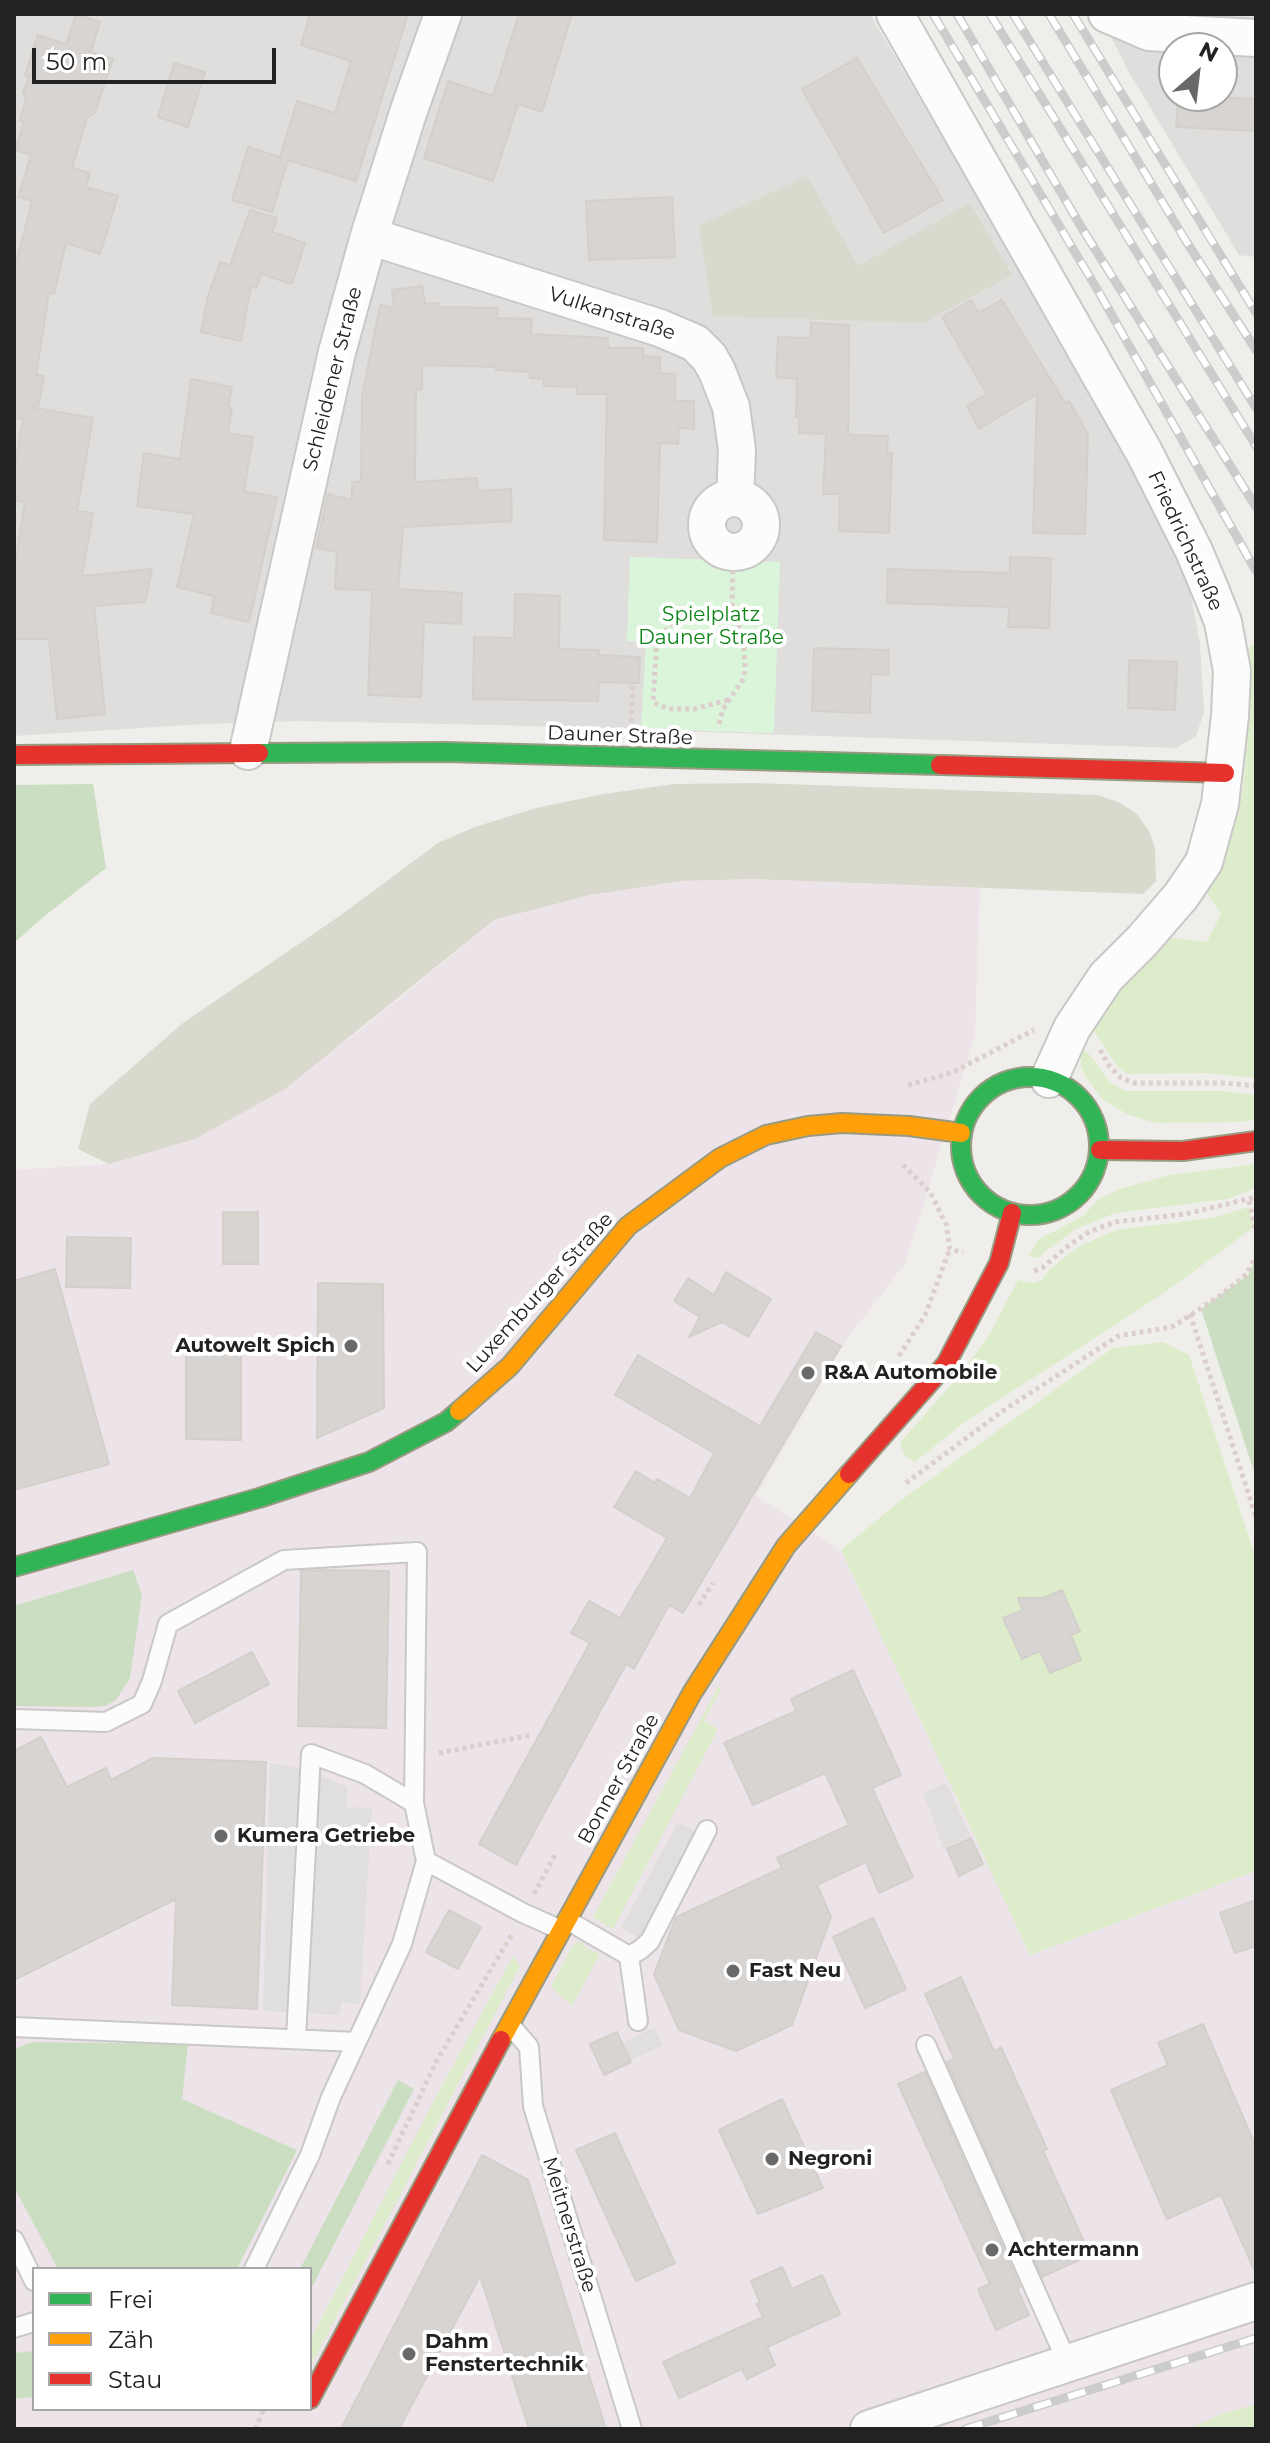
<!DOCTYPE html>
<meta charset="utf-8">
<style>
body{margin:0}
#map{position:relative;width:1270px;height:2443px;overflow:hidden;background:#f0eeeb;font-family:Montserrat,sans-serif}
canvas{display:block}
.frame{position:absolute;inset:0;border:16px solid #222;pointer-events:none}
.legend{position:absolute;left:32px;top:2267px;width:280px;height:144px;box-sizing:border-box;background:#fff;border:2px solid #a7a7a7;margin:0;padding:10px 14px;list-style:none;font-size:24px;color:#222}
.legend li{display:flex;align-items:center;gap:16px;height:40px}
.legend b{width:40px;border:2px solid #a7a7a7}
.north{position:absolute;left:1158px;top:32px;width:80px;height:80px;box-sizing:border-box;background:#fff;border:2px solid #a7a7a7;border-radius:50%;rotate:28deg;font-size:22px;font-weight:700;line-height:32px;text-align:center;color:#222}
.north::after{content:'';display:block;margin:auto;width:28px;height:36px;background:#6a6968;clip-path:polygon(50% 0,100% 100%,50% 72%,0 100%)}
.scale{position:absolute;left:32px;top:48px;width:244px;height:36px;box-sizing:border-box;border:4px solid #222;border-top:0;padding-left:10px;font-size:24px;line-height:28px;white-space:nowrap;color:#222;-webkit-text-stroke:6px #fff;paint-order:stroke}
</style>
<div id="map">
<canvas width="1270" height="2443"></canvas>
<div class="frame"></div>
<ul class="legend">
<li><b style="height:10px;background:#30b455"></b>Frei</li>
<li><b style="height:10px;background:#ff9f0a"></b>Zäh</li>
<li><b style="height:10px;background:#e5322d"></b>Stau</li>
</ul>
<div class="north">N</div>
<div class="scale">50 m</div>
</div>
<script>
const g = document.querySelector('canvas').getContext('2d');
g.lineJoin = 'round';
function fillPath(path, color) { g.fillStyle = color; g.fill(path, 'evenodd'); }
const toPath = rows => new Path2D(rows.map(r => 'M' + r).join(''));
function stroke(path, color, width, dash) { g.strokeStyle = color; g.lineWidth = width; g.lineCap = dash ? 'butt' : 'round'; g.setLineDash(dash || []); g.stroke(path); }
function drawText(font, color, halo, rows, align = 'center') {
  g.font = font + ' Montserrat,sans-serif'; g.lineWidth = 8; g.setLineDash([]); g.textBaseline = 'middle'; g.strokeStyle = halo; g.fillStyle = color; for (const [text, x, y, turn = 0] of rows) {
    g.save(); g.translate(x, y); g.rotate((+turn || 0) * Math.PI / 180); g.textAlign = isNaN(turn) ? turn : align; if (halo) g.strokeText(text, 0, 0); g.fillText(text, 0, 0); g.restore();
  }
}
fillPath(toPath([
 [14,14,870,14,1053,325,1162,516,1187,574,1200,644,1204,712,1196,736,1176,748,496,725,298,721,205,724,14,736],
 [1100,14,1256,14,1256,257,1239,255,1127,69],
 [1174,48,1222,48,1222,96,1174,96]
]), '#dfdedc');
fillPath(toPath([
 [752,879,980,888,975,1036,905,1264,846,1340,756,1496,841,1550,1030,1955,1256,1871,1256,2429,14,2429,14,1170,109,1164,349,1039,495,920,590,895,632,887,681,881],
 [34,2269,310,2269,310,2409,34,2409]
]), '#ede4e9');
fillPath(toPath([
 [807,176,858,266,970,203,1012,275,923,323,713,316,699,226],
 [755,783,1098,795,1118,802,1136,813,1149,831,1155,848,1156,881,1143,894,752,879,681,881,590,895,494,920,285,1089,195,1139,109,1164,78,1149,90,1104,183,1023,341,915,438,843,475,827,536,808,604,794,674,784]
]), '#d9d9cd');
fillPath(toPath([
 [1256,643,1256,1078,1206,1073,1127,1074,1117,1066,1096,1034,1087,1027,1165,937,1207,942,1221,914,1203,888,1219,860,1234,823,1243,789,1248,724,1241,652],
 [1080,1048,1089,1054,1110,1082,1125,1091,1221,1091,1256,1095,1256,1120,1239,1122,1156,1123,1129,1115,1103,1100,1087,1079,1081,1068],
 [1256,1164,1256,1187,1248,1191,1227,1199,1115,1213,1076,1229,1047,1250,1039,1258,1029,1256,1039,1239,1082,1217,1099,1199,1120,1189,1170,1175],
 [1249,1207,1254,1227,1164,1293,965,1422,915,1462,905,1456,900,1443,956,1379,988,1337,1018,1280,1033,1283,1042,1280,1050,1269,1078,1247,1116,1230,1212,1218],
 [1163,1342,1189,1355,1256,1559,1256,1871,1030,1955,841,1550,900,1501,1113,1348],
 [720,1684,720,1691,704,1721,718,1729,613,1929,593,1917],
 [581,1942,586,1948,600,1954,572,2006,551,1987,574,1943],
 [513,1956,520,1966,310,2367,310,2341,432,2104],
 [1256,2404,1256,2429,1189,2429,1219,2415]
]), '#ddeccb');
fillPath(toPath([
 [93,784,106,868,42,918,14,943,14,785],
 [1256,1259,1256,1478,1201,1309,1248,1275],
 [133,1570,142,1595,130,1678,116,1700,105,1706,94,1707,14,1706,14,1606],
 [32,2042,188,2044,182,2099,297,2150,237,2269,58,2269,14,2187,14,2049],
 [398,2080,414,2089,310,2291,310,2269,300,2269],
 [34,2351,34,2397,14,2399,14,2353]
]), '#cbdec1');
fillPath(toPath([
 [630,557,780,562,774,733,641,729,646,642,627,641]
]), '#daf5da');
fillPath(toPath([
 [270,1763,307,1770,347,1787,347,1807,372,1808,360,2004,341,2002,340,2015,263,2011],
 [946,1783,971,1836,944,1849,923,1793],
 [678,1822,700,1834,643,1940,621,1928],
 [654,2027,663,2045,631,2060,623,2043]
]), '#e0dfde');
const building = toPath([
 [76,14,100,22,91,52,113,59,95,113,87,118,72,168,90,173,86,187,118,196,100,254,66,243,54,294,49,293,36,375,44,376,38,408,30,407,93,418,77,511,93,513,82,576,152,569,145,602,94,606,105,714,57,719,49,639,16,639,14,571,25,502,14,500,14,471,23,419,14,418,14,272,32,201,18,197,31,155,15,150,24,122,20,120,26,98,23,93,29,77,25,75,38,35,66,44,76,14],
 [310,14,408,14,356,181,288,160,272,212,232,200,248,147,280,157,297,101,335,113,351,61,301,45,310,14],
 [519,14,572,14,542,112,518,104,493,181,424,158,448,81,493,96,519,14],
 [857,58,943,200,884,233,802,89,857,58],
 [174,63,205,72,188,127,158,117,174,63],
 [1178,96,1256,99,1256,131,1176,127,1178,96],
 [672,197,675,257,589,260,586,201,672,197],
 [250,210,277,218,272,232,305,243,292,284,261,274,256,288,251,286,241,341,201,332,208,296,220,262,230,265,250,210],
 [422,286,425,304,439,303,439,307,498,308,497,318,532,319,531,334,608,338,608,348,643,348,643,356,660,357,660,373,675,374,675,401,694,401,694,429,679,428,678,444,660,443,657,542,604,540,607,394,577,394,577,387,544,386,544,379,530,378,530,372,496,370,496,367,422,365,422,389,416,390,415,482,477,478,478,491,511,489,512,521,403,527,398,589,462,593,461,624,424,622,421,697,368,695,372,590,335,589,337,552,316,548,328,494,352,500,352,482,361,481,362,397,380,305,394,308,392,290,422,286],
 [971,300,978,313,1002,300,1065,403,1069,401,1088,434,1085,534,1033,533,1037,394,979,429,967,406,987,394,942,317,971,300],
 [811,323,849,325,848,435,888,436,887,452,892,453,889,533,839,531,840,494,823,494,826,434,799,433,800,418,796,417,797,379,776,377,778,337,811,338,811,323],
 [191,379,232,387,228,408,232,408,228,433,253,437,244,491,277,497,249,622,211,613,214,596,177,587,194,514,137,506,144,453,180,459,191,379],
 [1010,557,1051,558,1049,628,1008,627,1009,607,887,603,888,569,1010,573,1010,557],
 [515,594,560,596,559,649,599,650,599,655,640,657,639,683,599,682,598,701,473,699,474,637,514,638,515,594],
 [814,648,889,650,888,675,871,674,870,713,812,711,814,648],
 [1129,660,1177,662,1175,710,1128,708,1129,660],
 [223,1212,258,1212,258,1264,223,1264,223,1212],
 [67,1237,131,1238,130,1288,66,1287,67,1237],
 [55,1269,109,1464,14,1490,14,1281,55,1269],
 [726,1272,771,1299,748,1337,722,1322,689,1337,700,1317,674,1301,688,1278,714,1295,726,1272],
 [318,1283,383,1284,384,1408,317,1438,318,1283],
 [816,1332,841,1346,683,1613,669,1605,634,1669,626,1664,516,1865,479,1844,590,1643,571,1633,589,1601,620,1618,667,1538,614,1507,636,1471,655,1483,657,1479,690,1498,714,1453,615,1395,638,1355,760,1426,816,1332],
 [186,1352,241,1352,241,1440,186,1439,186,1352],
 [325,1570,389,1571,386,1728,298,1726,301,1571,325,1570],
 [1062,1590,1080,1631,1071,1635,1081,1660,1050,1673,1040,1651,1022,1659,1003,1618,1023,1610,1018,1598,1043,1598,1062,1590],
 [252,1652,269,1684,195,1723,178,1691,252,1652],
 [853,1670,901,1775,872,1788,913,1877,879,1893,866,1862,817,1885,831,1917,792,2025,736,2051,679,2030,654,1974,676,1917,782,1868,777,1858,849,1825,825,1773,753,1805,724,1743,796,1711,791,1699,853,1670],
 [41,1737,67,1787,106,1768,111,1780,153,1758,266,1762,257,2009,172,2005,176,1899,14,1980,14,1751,41,1737],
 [971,1838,983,1864,959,1876,947,1849,971,1838],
 [1256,1900,1256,1946,1235,1953,1220,1913,1256,1900],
 [449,1910,481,1927,458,1969,426,1952,449,1910],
 [873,1918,906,1989,865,2008,833,1937,873,1918],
 [961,1977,994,2051,1001,2047,1047,2149,1043,2151,1090,2255,1042,2277,947,2062,954,2058,925,1994,961,1977],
 [1203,2024,1256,2147,1256,2274,1221,2195,1167,2219,1111,2090,1168,2065,1158,2043,1203,2024],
 [617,2032,631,2062,604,2075,590,2044,617,2032],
 [925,2072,1020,2287,1017,2288,1029,2315,996,2330,978,2289,990,2284,898,2084,925,2072],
 [782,2099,823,2188,758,2214,719,2130,782,2099],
 [615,2133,675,2263,636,2281,576,2150,615,2133],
 [482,2155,528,2180,606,2429,529,2429,480,2276,399,2429,341,2429,482,2155],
 [782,2267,792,2289,822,2275,840,2314,767,2347,775,2365,747,2379,742,2369,679,2398,663,2362,763,2317,757,2304,760,2303,751,2281,782,2267]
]);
fillPath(building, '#d7d4d2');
stroke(building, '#d3d0cc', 2);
const lane = toPath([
 [14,1719,106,1722,142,1704,152,1681,168,1624,284,1560,417,1552,414,1803,426,1861,523,1913,561,1930],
 [567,1920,629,1956,640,1950,650,1941,707,1830],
 [629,1956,638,2021],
 [510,2025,529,2047,533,2106,632,2429],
 [14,2027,356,2042],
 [296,2038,311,1754,365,1774,414,1803],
 [926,2045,1068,2364],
 [14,2240,34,2281],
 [254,2269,310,2155,331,2097,402,1944,426,1861],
 [14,2328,34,2322]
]);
const street = toPath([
 [895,14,1144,452,1194,551,1212,594,1223,622,1232,671,1230,716,1220,804,1204,862,1181,896,1142,941,1106,977,1072,1028,1049,1079],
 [1107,14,1149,32,1256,38],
 [369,236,660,328,695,343,709,357,717,371,731,407,737,450,735,498],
 '707 525a27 27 0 1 1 54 0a27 27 0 1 1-54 0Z',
 [248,751,337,352,369,236,409,110,443,14],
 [869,2429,1256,2301]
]);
const fast = toPath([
 [259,753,445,752,940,765],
 '961 1146a69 69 0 1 1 138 0a69 69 0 1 1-138 0Z',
 [14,1567,259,1498,369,1462,446,1422,459,1411]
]);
const slow = toPath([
 [459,1411,510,1366,628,1226,720,1158,766,1135,808,1126,842,1123,909,1126,961,1133],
 [501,2040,692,1693,786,1546,849,1474]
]);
const jam = toPath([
 [14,755,259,753],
 [940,765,1225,773],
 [1100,1150,1183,1151,1256,1141],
 [849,1474,946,1364,999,1263,1012,1213],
 [310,2399,501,2040]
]);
stroke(lane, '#c9c8c7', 22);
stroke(street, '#c9c8c7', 40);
stroke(fast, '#999a82', 22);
stroke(slow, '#999a82', 22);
stroke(jam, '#999a82', 22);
stroke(toPath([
 [14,453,17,453],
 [728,700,694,709,668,709,653,702,657,638,682,616,732,616],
 [631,722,633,683],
 [719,724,723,709,744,678,745,668,743,632,732,616,733,552],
 [1100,1050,1110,1067,1121,1078,1134,1083,1226,1083,1256,1086],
 [908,1085,951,1073,1034,1030],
 [903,1165,930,1192,946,1224,950,1249,963,1253],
 [1249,1201,1256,1232],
 [1034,1271,1042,1268,1064,1249,1089,1232,1115,1222,1185,1214,1256,1197],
 [1190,1314,1256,1517],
 [899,1356,925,1315,950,1249],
 [906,1483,1004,1410,1118,1336,1172,1327,1221,1295,1247,1274,1256,1255],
 [699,1605,713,1583],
 [439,1753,532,1735],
 [534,1894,556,1853],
 [388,2164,436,2062,512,1934],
 [255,2429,264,2409]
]), '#dccecd', 5, [4, 4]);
stroke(lane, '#fdfcfc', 18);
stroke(street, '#fdfcfc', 36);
stroke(fast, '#30b455', 18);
stroke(slow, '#ff9f0a', 18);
stroke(jam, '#e5322d', 18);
const rail = toPath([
 [933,14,1100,294,1256,571],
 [957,14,1080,225,1256,507],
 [990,14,1256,446],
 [1013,14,1256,408],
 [1049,14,1186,241,1256,350],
 [1073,14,1256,313],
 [965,2429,1256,2338]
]);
stroke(rail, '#ccc', 9);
stroke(rail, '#fff', 6, [18]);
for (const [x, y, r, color] of [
 [351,1346,8,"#6a6968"],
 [808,1373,8,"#6a6968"],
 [221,1836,8,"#6a6968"],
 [733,1971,8,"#6a6968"],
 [772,2159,8,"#6a6968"],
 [992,2250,8,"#6a6968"],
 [409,2354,8,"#6a6968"]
]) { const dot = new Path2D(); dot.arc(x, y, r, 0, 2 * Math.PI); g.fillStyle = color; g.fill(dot); stroke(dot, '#fff', 3); }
drawText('20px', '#222', '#fff', [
 ["Vulkanstraße",612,314,18],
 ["Schleidener Straße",333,379,-76],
 ["Friedrichstraße",1185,541,65],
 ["Dauner Straße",620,736,2],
 ["Luxemburger Straße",540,1293,-48],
 ["Bonner Straße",619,1779,-61],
 ["Meitnerstraße",569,2225,73]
]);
drawText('20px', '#0c8416', '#fff', [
 ["Spielplatz",711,615],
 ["Dauner Straße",711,638]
]);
drawText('bold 20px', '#222', '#fff', [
 ["Autowelt Spich",335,1346,"right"],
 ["R&A Automobile",824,1373],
 ["Kumera Getriebe",237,1836],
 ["Fast Neu",749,1971],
 ["Negroni",788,2159],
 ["Achtermann",1008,2250],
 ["Dahm",425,2342],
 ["Fenstertechnik",425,2365]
], 'left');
</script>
